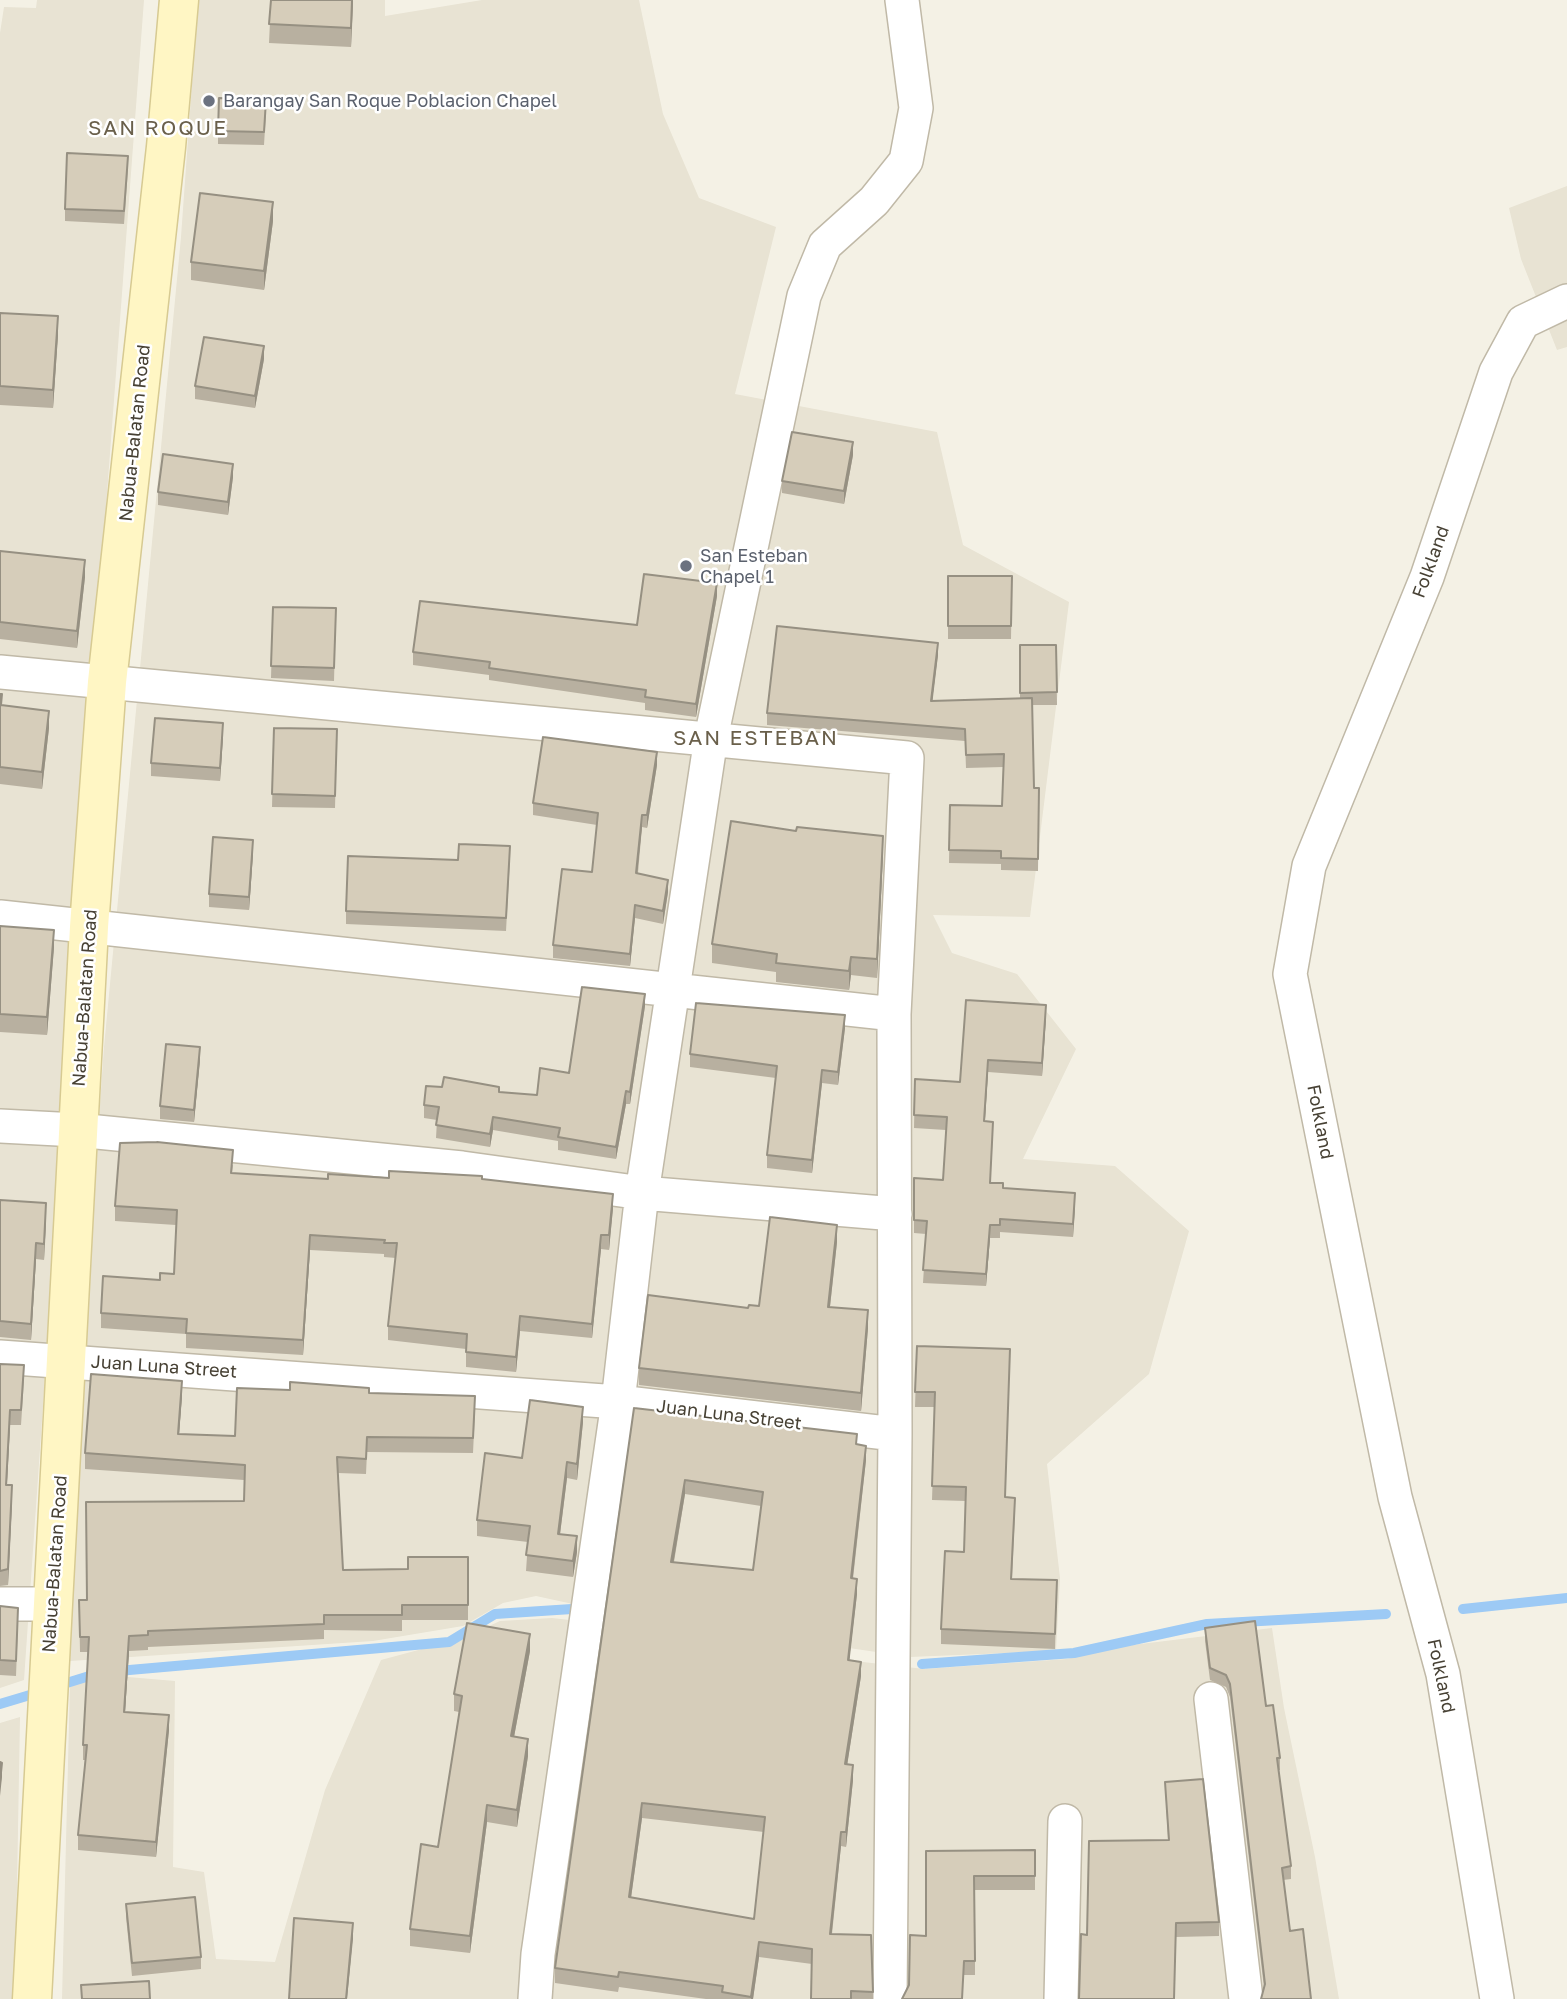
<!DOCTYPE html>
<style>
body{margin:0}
canvas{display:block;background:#f4f1e5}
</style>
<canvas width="1567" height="1999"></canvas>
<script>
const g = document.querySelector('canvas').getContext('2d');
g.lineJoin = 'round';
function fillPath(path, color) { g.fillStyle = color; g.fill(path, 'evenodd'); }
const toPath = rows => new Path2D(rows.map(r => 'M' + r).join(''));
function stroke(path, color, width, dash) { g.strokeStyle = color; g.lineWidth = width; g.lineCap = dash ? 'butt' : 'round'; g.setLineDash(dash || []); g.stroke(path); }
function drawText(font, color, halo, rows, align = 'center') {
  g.font = font + ' "Golos Text",sans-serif'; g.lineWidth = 5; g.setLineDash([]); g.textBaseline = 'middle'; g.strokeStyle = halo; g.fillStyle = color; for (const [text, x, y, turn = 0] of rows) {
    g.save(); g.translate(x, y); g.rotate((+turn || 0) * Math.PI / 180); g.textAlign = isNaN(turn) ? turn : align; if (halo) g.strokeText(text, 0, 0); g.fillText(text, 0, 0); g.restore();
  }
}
fillPath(toPath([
 [37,0,144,0,96,640,24,1680,0,1688,0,33,4,7,36,8],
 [198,0,385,0,385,16,482,0,639,0,663,114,699,198,776,227,735,394,937,432,963,545,1069,602,1030,917,933,915,952,953,1017,974,1076,1049,1023,1159,1115,1166,1189,1231,1149,1374,1047,1464,1060,1578,1056,1651,910,1657,619,1614,536,1596,503,1603,463,1626,373,1641,70,1661,74,1479,104,1047,181,237],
 [1567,186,1567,347,1557,350,1521,259,1509,208],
 [552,1618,694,1634,837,1659,924,1669,1067,1659,1124,1646,1272,1628,1284,1708,1315,1857,1339,1999,62,1999,70,1684,86,1677,116,1676,175,1681,173,1867,204,1872,216,1959,275,1962,325,1790,381,1660,463,1638,500,1621],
 [20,1717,15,1999,0,1999,0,1723]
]), '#e8e3d3');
stroke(toPath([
 [1463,1609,1567,1598],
 [922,1664,1074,1653,1207,1624,1386,1614],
 [118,1671,449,1642,495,1614,572,1609],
 [57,1686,99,1673],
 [0,1704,40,1692]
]), '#9dcaf5', 10);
const minor = toPath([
 [0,672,907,758,894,1014,895,1434,890,1999],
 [0,917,894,1014],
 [0,1126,77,1130,462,1168,642,1193,895,1214],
 [0,1357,618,1402,895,1434],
 [0,1604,51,1604],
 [1211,1699,1246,1999],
 [535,1999,538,1954,618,1402,642,1193,711,738,804,296,825,245,874,201,906,161,916,108,902,0],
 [1061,1999,1065,1821],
 [1497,1999,1443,1674,1395,1497,1290,974,1309,866,1427,577,1496,372,1523,322,1567,301]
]);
const secondary = toPath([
 [32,1999,89,927,107,682,166,147,179,0]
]);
stroke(minor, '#c0b9a7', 36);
stroke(secondary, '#d7ca92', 41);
stroke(minor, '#fff', 33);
stroke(secondary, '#fff6c4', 38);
fillPath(toPath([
 [271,0,353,0,351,47,269,43],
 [266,112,264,145,218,144,218,131],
 [128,169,124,224,65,221,65,209],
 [273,221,264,290,191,280,191,262],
 [0,313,58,335,53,408,0,405],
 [264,359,255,408,195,399,195,386],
 [853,455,844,504,782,493,782,481],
 [233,477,228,515,158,505,158,492],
 [0,551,85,577,77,648,0,639],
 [948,576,1012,576,1011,639,948,639],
 [717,596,696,717,645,710,645,703,489,680,489,675,413,665,413,652,637,625],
 [273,607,336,608,334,681,271,678],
 [1020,645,1056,645,1057,705,1032,705,1034,788,1039,788,1038,871,1001,870,1001,864,949,863,950,805,1002,806,1003,767,966,768,965,741,767,725,767,713,938,655,932,701,1020,698],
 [0,694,2,705,49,728,42,789,0,784],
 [274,728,337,729,335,808,272,807],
 [223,736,220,781,151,776,151,763],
 [657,765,647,828,642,827,638,873,668,892,663,924,635,918,630,966,553,958,553,945,592,872,597,825,533,815,533,803],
 [253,853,249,910,209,907,209,894],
 [883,854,877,978,851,975,849,990,776,982,776,972,712,963,712,944],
 [510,858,506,931,346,924,346,911,458,860],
 [0,926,54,947,47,1035,0,1032],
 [966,1000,1046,1017,1042,1076,988,1072,985,1121,993,1135,990,1183,1003,1188,1075,1205,1073,1237,1000,1232,1000,1238,990,1238,986,1286,923,1283,926,1234,914,1233,914,1178,943,1180,946,1130,914,1128,915,1079,960,1082],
 [645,1006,630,1104,626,1104,616,1159,558,1150,558,1141,493,1130,490,1147,436,1138,437,1120,424,1118,424,1105,499,1092,537,1095,569,1073],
 [845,1028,838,1085,822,1083,812,1173,767,1168,767,1155,776,1078,690,1067,690,1054],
 [200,1060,194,1122,160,1119,160,1106],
 [233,1165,232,1173,328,1179,389,1178,482,1179,613,1208,609,1250,601,1249,592,1338,520,1331,516,1372,466,1367,466,1349,388,1340,388,1326,396,1258,384,1257,384,1254,310,1250,303,1355,186,1348,186,1334,101,1328,101,1313,160,1280,174,1274,176,1225,115,1221,115,1206],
 [0,1200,46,1219,44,1260,36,1259,31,1340,0,1337],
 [837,1242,830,1307,868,1328,861,1411,639,1385,639,1368,748,1308,759,1306],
 [917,1346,1015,1512,1012,1579,1057,1580,1055,1649,941,1644,941,1629,964,1552,966,1501,932,1500,935,1407,915,1407],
 [0,1364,24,1380,21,1425,10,1425,7,1485,12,1501,8,1585,0,1586],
 [369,1393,475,1411,473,1453,367,1452,366,1474,338,1473,343,1570,408,1569,468,1557,468,1620,402,1620,402,1631,324,1630,324,1639,148,1647,148,1650,129,1651,125,1712,169,1730,156,1857,78,1850,78,1835,85,1760,83,1760,83,1745,88,1652,80,1652,79,1600,87,1600,244,1501,244,1480,85,1469,85,1453,182,1396,179,1434,235,1436],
 [634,1408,857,1444,866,1460,853,1579,857,1594,849,1660,861,1676,847,1765,853,1780,846,1847,841,1846,832,1934,871,1935,873,1999,811,1999,812,1964,759,1957,753,1999,706,1999,619,1987,618,1992,555,1983,555,1968],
 [685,1494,761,1506,753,1570,674,1562],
 [642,1818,764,1832,754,1919,631,1898],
 [583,1422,577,1480,567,1478,560,1534,577,1552,573,1577,526,1571,528,1542,477,1536,477,1520,522,1458],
 [0,1606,18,1623,16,1676,0,1675],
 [1205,1628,1266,1706,1280,1758,1280,1770,1278,1770,1291,1866,1291,1879,1283,1880,1290,1931,1264,1988,1230,1697,1226,1687,1210,1680,1205,1641],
 [530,1651,514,1737,528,1756,517,1827,487,1822,470,1953,410,1946,410,1929,438,1847,459,1712,454,1711,454,1694],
 [1165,1782,1219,1922,1219,1936,1176,1937,1087,1935,1168,1840],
 [1035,1850,1035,1890,975,1890,975,1975,964,1975,909,1985,926,1936,926,1851],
 [126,1904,201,1957,201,1969,132,1976,126,1917]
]), '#b8b0a0');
fillPath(toPath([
 [352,0,353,0,351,47,351,28],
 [273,202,273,221,264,290,264,271],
 [58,316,58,335,53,408,53,390],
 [264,346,264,359,255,408,255,396],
 [853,442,853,455,844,504,844,491],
 [233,464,233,477,228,515,228,502],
 [85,560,85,577,77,648,77,631],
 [717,583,717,596,696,717,696,704],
 [938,643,938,655,931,714,931,701],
 [49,711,49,728,42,789,42,772],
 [223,723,223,736,220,781,220,768],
 [657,752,657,765,647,828,647,815],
 [642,815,642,827,636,885,636,873],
 [883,836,883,854,877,978,877,959],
 [253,840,253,853,249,910,249,897],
 [668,880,668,892,663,924,663,911],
 [635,905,635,918,630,966,630,954],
 [54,930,54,947,47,1035,47,1017],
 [851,957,851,975,849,990,849,971],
 [645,994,645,1006,630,1104,630,1092],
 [1046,1005,1046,1017,1042,1076,1042,1063],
 [845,1015,845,1028,838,1085,838,1072],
 [200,1047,200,1060,194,1122,194,1110],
 [988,1060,988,1072,984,1134,984,1121],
 [822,1070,822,1083,812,1173,812,1160],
 [626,1091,626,1104,616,1159,616,1147],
 [493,1117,493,1130,490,1147,490,1134],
 [1075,1193,1075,1205,1073,1237,1073,1224],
 [613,1194,613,1208,609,1250,609,1235],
 [46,1203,46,1219,44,1260,44,1244],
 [837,1225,837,1242,828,1324,828,1307],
 [990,1225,990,1238,986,1286,986,1274],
 [310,1235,310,1250,303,1355,303,1340],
 [601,1235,601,1249,592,1338,592,1324],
 [36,1243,36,1259,31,1340,31,1324],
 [868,1310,868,1328,861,1411,861,1393],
 [520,1316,520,1331,516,1372,516,1357],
 [182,1381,182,1396,178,1449,178,1434],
 [583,1407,583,1422,577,1480,577,1464],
 [10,1410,10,1425,6,1500,6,1485],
 [866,1446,866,1460,851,1593,851,1578],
 [567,1462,567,1478,558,1550,558,1534],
 [685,1480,685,1494,671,1577,671,1562],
 [12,1485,12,1501,8,1585,8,1569],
 [577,1536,577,1552,573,1577,573,1561],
 [857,1579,857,1594,848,1674,848,1660],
 [530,1634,530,1651,511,1753,511,1736],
 [129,1636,129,1651,124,1728,124,1712],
 [861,1662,861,1676,845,1779,845,1764],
 [169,1715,169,1730,156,1857,156,1842],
 [528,1739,528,1756,517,1827,517,1810],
 [2,1763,2,1777,0,1796,0,1782],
 [853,1765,853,1780,846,1847,846,1832],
 [642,1803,642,1818,629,1912,629,1897],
 [487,1805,487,1822,470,1953,470,1936],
 [841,1832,841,1846,830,1949,830,1934],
 [353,1923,353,1939,347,1999,346,1999],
 [759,1942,759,1957,753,1999,751,1999]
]), '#969082');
const building = toPath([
 [271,0,352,0,351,28,269,24,271,0],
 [219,98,266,100,264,132,218,131,219,98],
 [67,153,128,156,124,211,65,209,67,153],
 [200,193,273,202,264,271,191,262,200,193],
 [0,313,58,316,53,390,0,386,0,313],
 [204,337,264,346,255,396,195,386,204,337],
 [792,432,853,442,844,491,782,481,792,432],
 [163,454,233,464,228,502,158,492,163,454],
 [0,551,85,560,77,631,0,622,0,551],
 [644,574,717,583,696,704,645,697,646,690,489,668,490,662,413,652,420,601,637,625,644,574],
 [948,576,1012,576,1011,626,948,626,948,576],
 [273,607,336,608,334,668,271,666,273,607],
 [777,626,938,643,931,701,1032,698,1034,788,1039,788,1038,859,1001,858,1001,851,949,850,950,805,1002,806,1004,754,966,755,965,729,767,713,777,626],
 [1020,645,1056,645,1057,692,1020,693,1020,645],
 [0,694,2,694,1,705,49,711,42,772,0,767,0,694],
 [155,718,223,723,220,768,151,763,155,718],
 [274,728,337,729,335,796,272,794,274,728],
 [543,737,657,752,647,815,642,815,636,873,668,880,663,911,635,905,630,954,553,945,562,869,592,872,598,813,533,803,543,737],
 [731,821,796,831,797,827,883,836,877,959,851,957,849,971,776,963,777,954,712,944,731,821],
 [213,837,253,840,249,897,209,894,213,837],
 [459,844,510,846,506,918,346,911,348,856,458,860,459,844],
 [0,926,54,930,47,1017,0,1014,0,926],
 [582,987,645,994,630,1092,626,1091,616,1147,558,1137,560,1128,493,1117,490,1134,436,1125,439,1107,424,1105,426,1086,442,1087,444,1077,499,1087,499,1092,537,1095,540,1068,569,1073,582,987],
 [966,1000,1046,1005,1042,1063,988,1060,984,1121,993,1122,990,1183,1003,1183,1003,1188,1075,1193,1073,1224,1000,1219,1000,1225,990,1225,986,1274,923,1270,927,1221,914,1220,914,1178,943,1180,947,1117,914,1115,915,1079,960,1082,966,1000],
 [696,1003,845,1015,838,1072,822,1070,812,1160,767,1155,777,1066,690,1054,696,1003],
 [166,1044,200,1047,194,1110,160,1106,166,1044],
 [157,1142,233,1150,231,1173,328,1179,328,1174,389,1178,389,1171,482,1176,482,1179,613,1194,609,1235,601,1235,592,1324,520,1316,516,1357,466,1352,467,1334,388,1326,397,1243,384,1243,385,1240,310,1235,303,1340,186,1333,187,1319,101,1313,103,1276,160,1280,160,1273,174,1274,177,1210,115,1206,120,1143,157,1142],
 [0,1200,46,1203,44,1244,36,1243,31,1324,0,1321,0,1200],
 [770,1217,837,1225,828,1307,868,1310,861,1393,639,1368,648,1295,748,1308,749,1305,759,1306,770,1217],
 [917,1346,1010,1349,1005,1497,1015,1498,1011,1579,1057,1580,1055,1634,941,1629,945,1551,964,1552,966,1487,932,1486,935,1392,915,1392,917,1346],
 [0,1364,24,1365,21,1410,10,1410,6,1485,12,1485,8,1569,0,1571,0,1364],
 [91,1374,182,1381,178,1434,235,1436,237,1388,290,1390,290,1382,369,1388,369,1393,475,1396,473,1438,367,1437,366,1459,337,1457,343,1570,408,1569,408,1557,468,1557,468,1605,402,1605,402,1615,324,1615,324,1624,148,1631,148,1635,129,1636,124,1712,169,1715,156,1842,78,1835,87,1745,83,1745,89,1637,80,1637,79,1600,87,1600,86,1502,244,1501,245,1465,85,1453,91,1374],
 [530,1400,583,1407,577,1464,567,1462,558,1534,577,1536,573,1561,526,1555,530,1526,477,1520,485,1453,522,1458,530,1400],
 [634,1408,857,1434,856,1444,866,1446,851,1578,857,1579,848,1660,861,1662,845,1764,853,1765,846,1832,841,1832,830,1934,871,1935,873,1992,851,1991,851,1999,811,1999,812,1949,759,1942,751,1997,722,1992,723,1986,619,1972,618,1977,555,1968,634,1408],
 [685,1480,763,1492,753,1570,671,1562,685,1480],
 [642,1803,765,1817,754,1919,629,1897,642,1803],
 [0,1606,18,1608,16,1661,0,1660,0,1606],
 [1255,1621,1266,1706,1273,1705,1280,1758,1277,1758,1291,1866,1282,1868,1290,1931,1303,1929,1311,1999,1261,1999,1265,1984,1230,1684,1226,1675,1210,1668,1205,1628,1255,1621],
 [467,1623,530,1634,511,1736,528,1739,517,1810,487,1805,470,1936,410,1929,421,1844,438,1847,462,1696,454,1694,467,1623],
 [0,1762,2,1763,0,1782,0,1762],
 [1203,1779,1219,1922,1176,1923,1174,1999,1079,1999,1081,1934,1087,1935,1089,1841,1169,1840,1165,1782,1203,1779],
 [1035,1850,1035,1876,974,1876,975,1961,964,1961,962,1999,902,1999,909,1985,910,1935,926,1936,926,1851,1035,1850],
 [195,1897,201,1957,132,1963,126,1904,195,1897],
 [294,1918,353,1923,346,1999,289,1999,294,1918],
 [149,1981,150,1999,82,1999,81,1985,149,1981]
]);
fillPath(building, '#d6cdba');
stroke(building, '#969082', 2);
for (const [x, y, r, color] of [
 [209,101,7,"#6b7280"],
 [686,566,7,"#6b7280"]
]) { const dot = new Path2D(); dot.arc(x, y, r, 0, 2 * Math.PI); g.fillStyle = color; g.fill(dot); stroke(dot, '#fff', 2.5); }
drawText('18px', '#5b616d', '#fff', [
 ["Barangay San Roque Poblacion Chapel",223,101],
 ["San Esteban",700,556],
 ["Chapel 1",700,577]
], 'left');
drawText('18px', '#474134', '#fff', [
 ["Nabua-Balatan Road",135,433,-84],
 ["Folkland",1431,562,-70],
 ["Nabua-Balatan Road",85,998,-86],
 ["Folkland",1320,1122,79],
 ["Juan Luna Street",164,1367,4],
 ["Juan Luna Street",729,1415,7],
 ["Nabua-Balatan Road",55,1564,-86],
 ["Folkland",1441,1676,78]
]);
g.letterSpacing = '2px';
drawText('21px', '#6a604b', '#fff', [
 ["SAN ROQUE",158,128],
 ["SAN ESTEBAN",756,738]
]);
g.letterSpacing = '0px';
</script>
